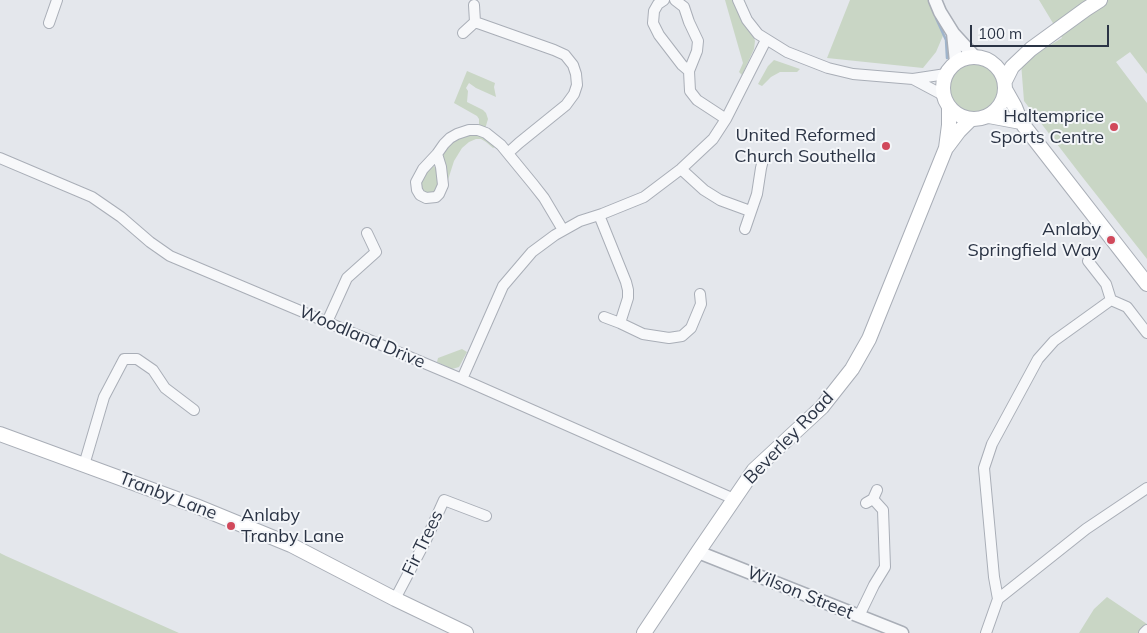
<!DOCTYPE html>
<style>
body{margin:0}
#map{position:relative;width:1147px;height:633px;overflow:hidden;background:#e4e7ec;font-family:Mulish,sans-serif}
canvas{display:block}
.scale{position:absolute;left:970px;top:25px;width:139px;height:22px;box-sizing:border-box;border:2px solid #2b3445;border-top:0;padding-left:6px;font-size:15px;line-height:18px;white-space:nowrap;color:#2b3445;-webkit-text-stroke:4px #f4f6f9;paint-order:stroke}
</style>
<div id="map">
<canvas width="1147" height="633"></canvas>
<div class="scale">100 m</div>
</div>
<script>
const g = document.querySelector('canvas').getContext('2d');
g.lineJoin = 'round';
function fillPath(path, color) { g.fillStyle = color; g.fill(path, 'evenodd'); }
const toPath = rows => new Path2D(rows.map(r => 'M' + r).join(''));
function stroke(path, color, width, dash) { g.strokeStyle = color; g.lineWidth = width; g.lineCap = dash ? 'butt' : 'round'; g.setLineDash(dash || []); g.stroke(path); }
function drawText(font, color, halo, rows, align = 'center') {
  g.font = font + ' Mulish,sans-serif'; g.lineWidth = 4; g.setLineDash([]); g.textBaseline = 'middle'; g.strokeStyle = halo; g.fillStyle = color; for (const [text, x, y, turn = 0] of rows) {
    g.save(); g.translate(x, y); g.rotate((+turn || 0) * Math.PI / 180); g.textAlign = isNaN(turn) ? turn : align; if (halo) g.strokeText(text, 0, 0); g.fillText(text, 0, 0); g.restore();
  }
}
fillPath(toPath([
 [725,0,734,0,753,34,755,41,754,49,742,75,739,72,743,63],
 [850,0,929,0,945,31,936,52,923,68,827,58],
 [1039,0,1147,0,1147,74,1130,52,1116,62,1147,103,1147,259,1080,174,1024,101,1021,63,1062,38],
 [774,60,800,69,797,72,780,72,771,77,762,86,758,84,768,66],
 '950 88a25 25 0 1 1 50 0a25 25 0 1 1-50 0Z',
 [467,71,495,83,494,87,496,97,476,88,469,83,466,88,468,91,467,102,483,110,486,113,488,119,485,129,479,127,479,119,477,116,454,103],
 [470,134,481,135,497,146,493,148,486,142,481,139,476,139,469,142,462,148,454,161,447,183,442,156,443,152,453,141],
 [434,166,437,171,440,183,437,191,431,194,425,194,420,189,419,183,428,168],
 [462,349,467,352,459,367,452,369,437,362,438,358],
 [0,553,6,556,179,633,0,633],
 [1107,597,1147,624,1147,625,1140,633,1079,633,1094,609]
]), '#c9d6c5');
stroke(toPath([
 [936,18,946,40,947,58]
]), '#9fb4cc', 2.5);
const minor = toPath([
 [664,0,658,4,654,11,653,23,659,35,682,65,689,71],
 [675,0,684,7,689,22,698,41,697,51,689,71,690,91,697,100,726,119],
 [738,0,747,20,758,34,787,52,828,68,853,74,913,79,946,74],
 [475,22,554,50,565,55,573,65,576,74,577,85,574,94,566,105,519,143,508,153],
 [49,23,57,0],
 [463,33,475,22,474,5],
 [913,79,943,95],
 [437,154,441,167,443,185,439,194,436,197,426,198,420,195,417,190,416,182,423,169,437,154,444,144,450,138,457,134,469,130,478,130,486,133,501,145,533,184,544,198,563,230],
 [0,158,92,197,121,217,150,242,170,256,462,379,734,499],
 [681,169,704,190,720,200,750,211],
 [599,215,626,282,628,290,628,298,620,323],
 [745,229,757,194,761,168,763,160],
 [1111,300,1127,307,1147,333],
 [604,317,620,323,643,334,669,338,682,336,691,328,701,304,700,294],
 [327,322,347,278,376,252,367,233],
 [462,379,503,286,532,252,555,235,580,221,602,214,644,197,681,169,713,139,726,119,766,40],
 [84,465,104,397,124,359,137,359,153,370,165,388,194,410],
 [866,503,873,499,877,490],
 [395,599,426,540,444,500,486,516],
 [998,599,1086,529,1147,488],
 [859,616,874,585,885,567,883,510,873,499],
 [986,633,998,599,994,577,984,468,992,444,1038,359,1054,341,1111,300,1106,284,1088,261],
 [1144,633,1147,630]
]);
const tertiary = toPath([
 [935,0,940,12,953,33,974,56],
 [953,33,956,62],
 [698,552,902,633]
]);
const secondary = toPath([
 '943 88a31 31 0 1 1 62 0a31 31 0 1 1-62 0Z',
 [1005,81,1012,67,1031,49,1086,9,1100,0],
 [1006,91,1015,107,1021,122,1147,284],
 [989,116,1021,122],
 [947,147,959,131,971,119],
 [0,434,196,506,291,545,395,599,466,633],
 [644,633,698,552,754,470,822,407,852,369,869,339,946,148,949,125,949,107]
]);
stroke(minor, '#a9aeb7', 12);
stroke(tertiary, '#a9aeb7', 15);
stroke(secondary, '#a9aeb7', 16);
stroke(minor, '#f7f8fa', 10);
stroke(tertiary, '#f7f8fa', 12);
stroke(secondary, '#fff', 14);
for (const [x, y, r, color] of [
 [1114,127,5,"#d1495b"],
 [886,146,5,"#d1495b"],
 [1111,240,5,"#d1495b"],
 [231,526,5,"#d1495b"]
]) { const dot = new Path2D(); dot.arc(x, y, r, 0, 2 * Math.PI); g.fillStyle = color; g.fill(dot); stroke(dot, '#f4f6f9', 2); }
drawText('18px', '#2b3445', '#f4f6f9', [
 ["Haltemprice",1104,117],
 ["Sports Centre",1104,138],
 ["United Reformed",876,136],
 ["Church Southella",876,157],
 ["Anlaby",1101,230],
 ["Springfield Way",1101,251],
 ["Anlaby",241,516,"left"],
 ["Tranby Lane",241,537,"left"]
], 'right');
drawText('18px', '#2b3445', '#f4f6f9', [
 ["Woodland Drive",362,337,23],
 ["Beverley Road",789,438,-46],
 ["Tranby Lane",168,496,21],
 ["Fir Trees",423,543,-64],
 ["Wilson Street",800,593,22]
]);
</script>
